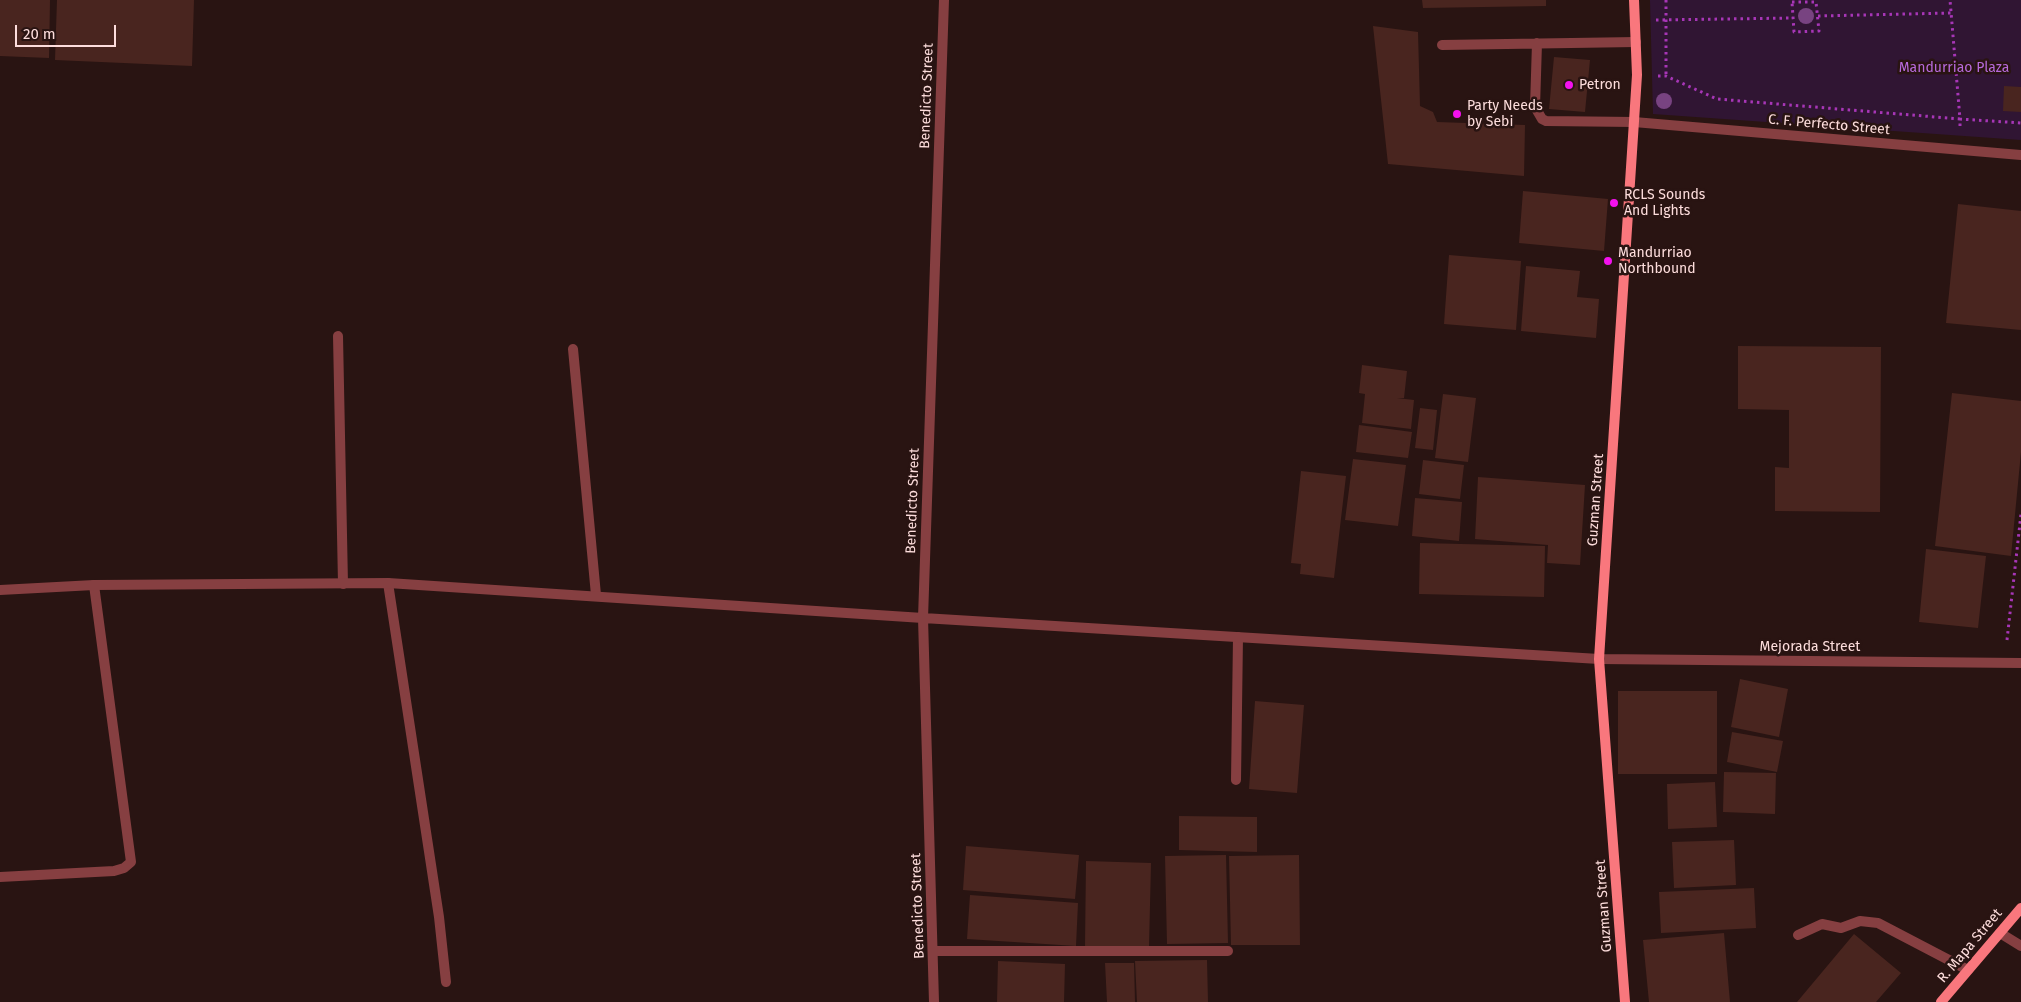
<!DOCTYPE html>
<style>
body{margin:0}
#map{position:relative;width:2021px;height:1002px;overflow:hidden;background:#291412;font-family:"Fira Sans",sans-serif}
canvas{display:block}
.scale{position:absolute;left:15px;top:25px;width:101px;height:22px;box-sizing:border-box;border:2px solid #fddddc;border-top:0;padding-left:6px;font-size:15px;line-height:18px;white-space:nowrap;color:#fddddc;-webkit-text-stroke:4px #291412;paint-order:stroke}
</style>
<div id="map">
<canvas width="2021" height="1002"></canvas>
<div class="scale">20 m</div>
</div>
<script>
const g = document.querySelector('canvas').getContext('2d');
g.lineJoin = 'round';
function fillPath(path, color) { g.fillStyle = color; g.fill(path, 'evenodd'); }
const toPath = rows => new Path2D(rows.map(r => 'M' + r).join(''));
function stroke(path, color, width, dash) { g.strokeStyle = color; g.lineWidth = width; g.lineCap = dash ? 'butt' : 'round'; g.setLineDash(dash || []); g.stroke(path); }
function drawText(font, color, halo, rows, align = 'center') {
  g.font = font + ' "Fira Sans",sans-serif'; g.lineWidth = 5; g.setLineDash([]); g.textBaseline = 'middle'; g.strokeStyle = halo; g.fillStyle = color; for (const [text, x, y, turn = 0] of rows) {
    g.save(); g.translate(x, y); g.rotate((+turn || 0) * Math.PI / 180); g.textAlign = isNaN(turn) ? turn : align; if (halo) g.strokeText(text, 0, 0); g.fillText(text, 0, 0); g.restore();
  }
}
fillPath(toPath([
 [1650,0,2021,0,2021,140,1653,114]
]), '#301533');
fillPath(toPath([
 [0,0,50,0,49,58,0,56],
 [57,0,194,0,192,66,55,60],
 [1422,0,1546,0,1546,6,1423,8],
 [1373,26,1418,32,1420,106,1433,112,1437,122,1525,125,1524,176,1388,164],
 [1554,57,1590,60,1585,112,1549,109],
 [2004,86,2021,87,2021,112,2003,111],
 [1523,191,1608,199,1604,251,1519,243],
 [1958,204,2021,211,2021,330,1946,323],
 [1449,255,1521,261,1516,330,1444,324],
 [1526,266,1580,271,1577,297,1599,299,1596,338,1521,331],
 [1738,346,1881,347,1880,512,1775,511,1775,467,1789,468,1789,410,1738,409],
 [1362,365,1407,371,1404,398,1397,398,1414,400,1411,429,1362,423,1365,394,1359,393],
 [1952,393,2021,401,2021,452,2011,556,1935,546],
 [1443,394,1476,398,1468,462,1435,458],
 [1420,408,1437,410,1433,450,1415,448],
 [1359,425,1412,432,1408,458,1356,452],
 [1353,459,1406,465,1398,526,1345,520],
 [1423,460,1464,465,1460,499,1419,494],
 [1301,471,1346,476,1334,578,1300,574,1301,564,1291,563],
 [1478,477,1585,485,1580,565,1547,563,1548,545,1475,539],
 [1415,498,1462,502,1459,541,1412,536],
 [1420,543,1545,546,1544,597,1419,594],
 [1926,549,1986,556,1978,628,1919,622],
 [1740,679,1788,689,1779,737,1731,727],
 [1618,691,1717,691,1717,774,1618,774],
 [1255,701,1304,705,1297,793,1249,789],
 [1732,732,1783,741,1777,772,1727,762],
 [1724,772,1776,773,1775,814,1723,812],
 [1715,782,1717,827,1668,829,1667,784],
 [1179,816,1257,817,1257,852,1179,850],
 [1734,840,1736,885,1674,888,1672,842],
 [966,846,1079,855,1075,899,963,890],
 [1226,855,1228,943,1167,944,1165,856],
 [1299,855,1300,945,1231,945,1229,856],
 [1086,861,1151,863,1149,947,1085,946],
 [1754,888,1756,928,1661,933,1659,892],
 [970,895,1078,903,1076,946,967,939],
 [1724,933,1730,1002,1649,1002,1643,940],
 [1854,934,1901,973,1876,1002,1797,1002],
 [1207,960,1208,1002,1137,1002,1135,961],
 [998,961,1065,964,1064,1002,997,1002],
 [1105,963,1134,963,1135,1002,1107,1002]
]), '#49251f');
stroke(toPath([
 [1666,0,1666,76],
 [1792,2,1816,2,1819,31,1794,32,1792,2],
 [1818,16,1951,13],
 [1656,20,1793,18],
 [1658,76,1666,76,1717,99,1960,119,1950,0],
 [1960,126,1960,119,2021,123],
 [2007,640,2021,514]
]), '#a736b7', 3, [2.5, 4]);
stroke(toPath([
 [1537,43,1535,107,1542,119,1546,121,1634,122,2021,155],
 [1442,45,1636,42],
 [1236,780,1238,637]
]), '#863f41', 10);
stroke(toPath([
 [338,336,343,584],
 [573,349,596,595],
 [388,583,439,917,446,982],
 [0,877,114,871,124,868,131,862,94,585],
 [2000,933,2021,946],
 [1798,935,1822,924,1841,928,1860,921,1878,923,1968,970],
 [934,951,1228,951]
]), '#863f41', 10);
stroke(toPath([
 [0,590,94,585,388,583,923,618,1599,659,2021,663],
 [934,1002,923,618,944,0]
]), '#863f41', 10);
stroke(toPath([
 [1625,1002,1599,659,1637,75,1634,0],
 [1941,1002,2021,908]
]), '#f9777d', 10);
g.fillStyle = '#784381';
for (const [x, y] of [
 [1806,16],
 [1664,101]
]) { g.beginPath(); g.arc(x, y, 8, 0, 2 * Math.PI); g.fill(); }
for (const [x, y, r, color] of [
 [1569,85,5,"#f411ed"],
 [1457,114,5,"#f411ed"],
 [1614,203,5,"#f411ed"],
 [1608,261,5,"#f411ed"]
]) { const dot = new Path2D(); dot.arc(x, y, r, 0, 2 * Math.PI); g.fillStyle = color; g.fill(dot); stroke(dot, '#291412', 2); }
drawText('14px', '#b86adc', '#291412', [
 ["Mandurriao Plaza",1954,68]
]);
drawText('14px', '#fddddc', '#291412', [
 ["Petron",1579,85],
 ["Party Needs",1467,106],
 ["by Sebi",1467,122],
 ["RCLS Sounds",1624,195],
 ["And Lights",1624,211],
 ["Mandurriao",1618,253],
 ["Northbound",1618,269]
], 'left');
drawText('14px', '#fddddc', '#291412', [
 ["Benedicto Street",927,96,-88],
 ["C. F. Perfecto Street",1829,125,5],
 ["Guzman Street",1596,500,-86],
 ["Benedicto Street",913,501,-88],
 ["Mejorada Street",1810,647],
 ["Benedicto Street",918,906,-92],
 ["Guzman Street",1604,906,-94],
 ["R. Mapa Street",1970,946,-50]
]);
</script>
